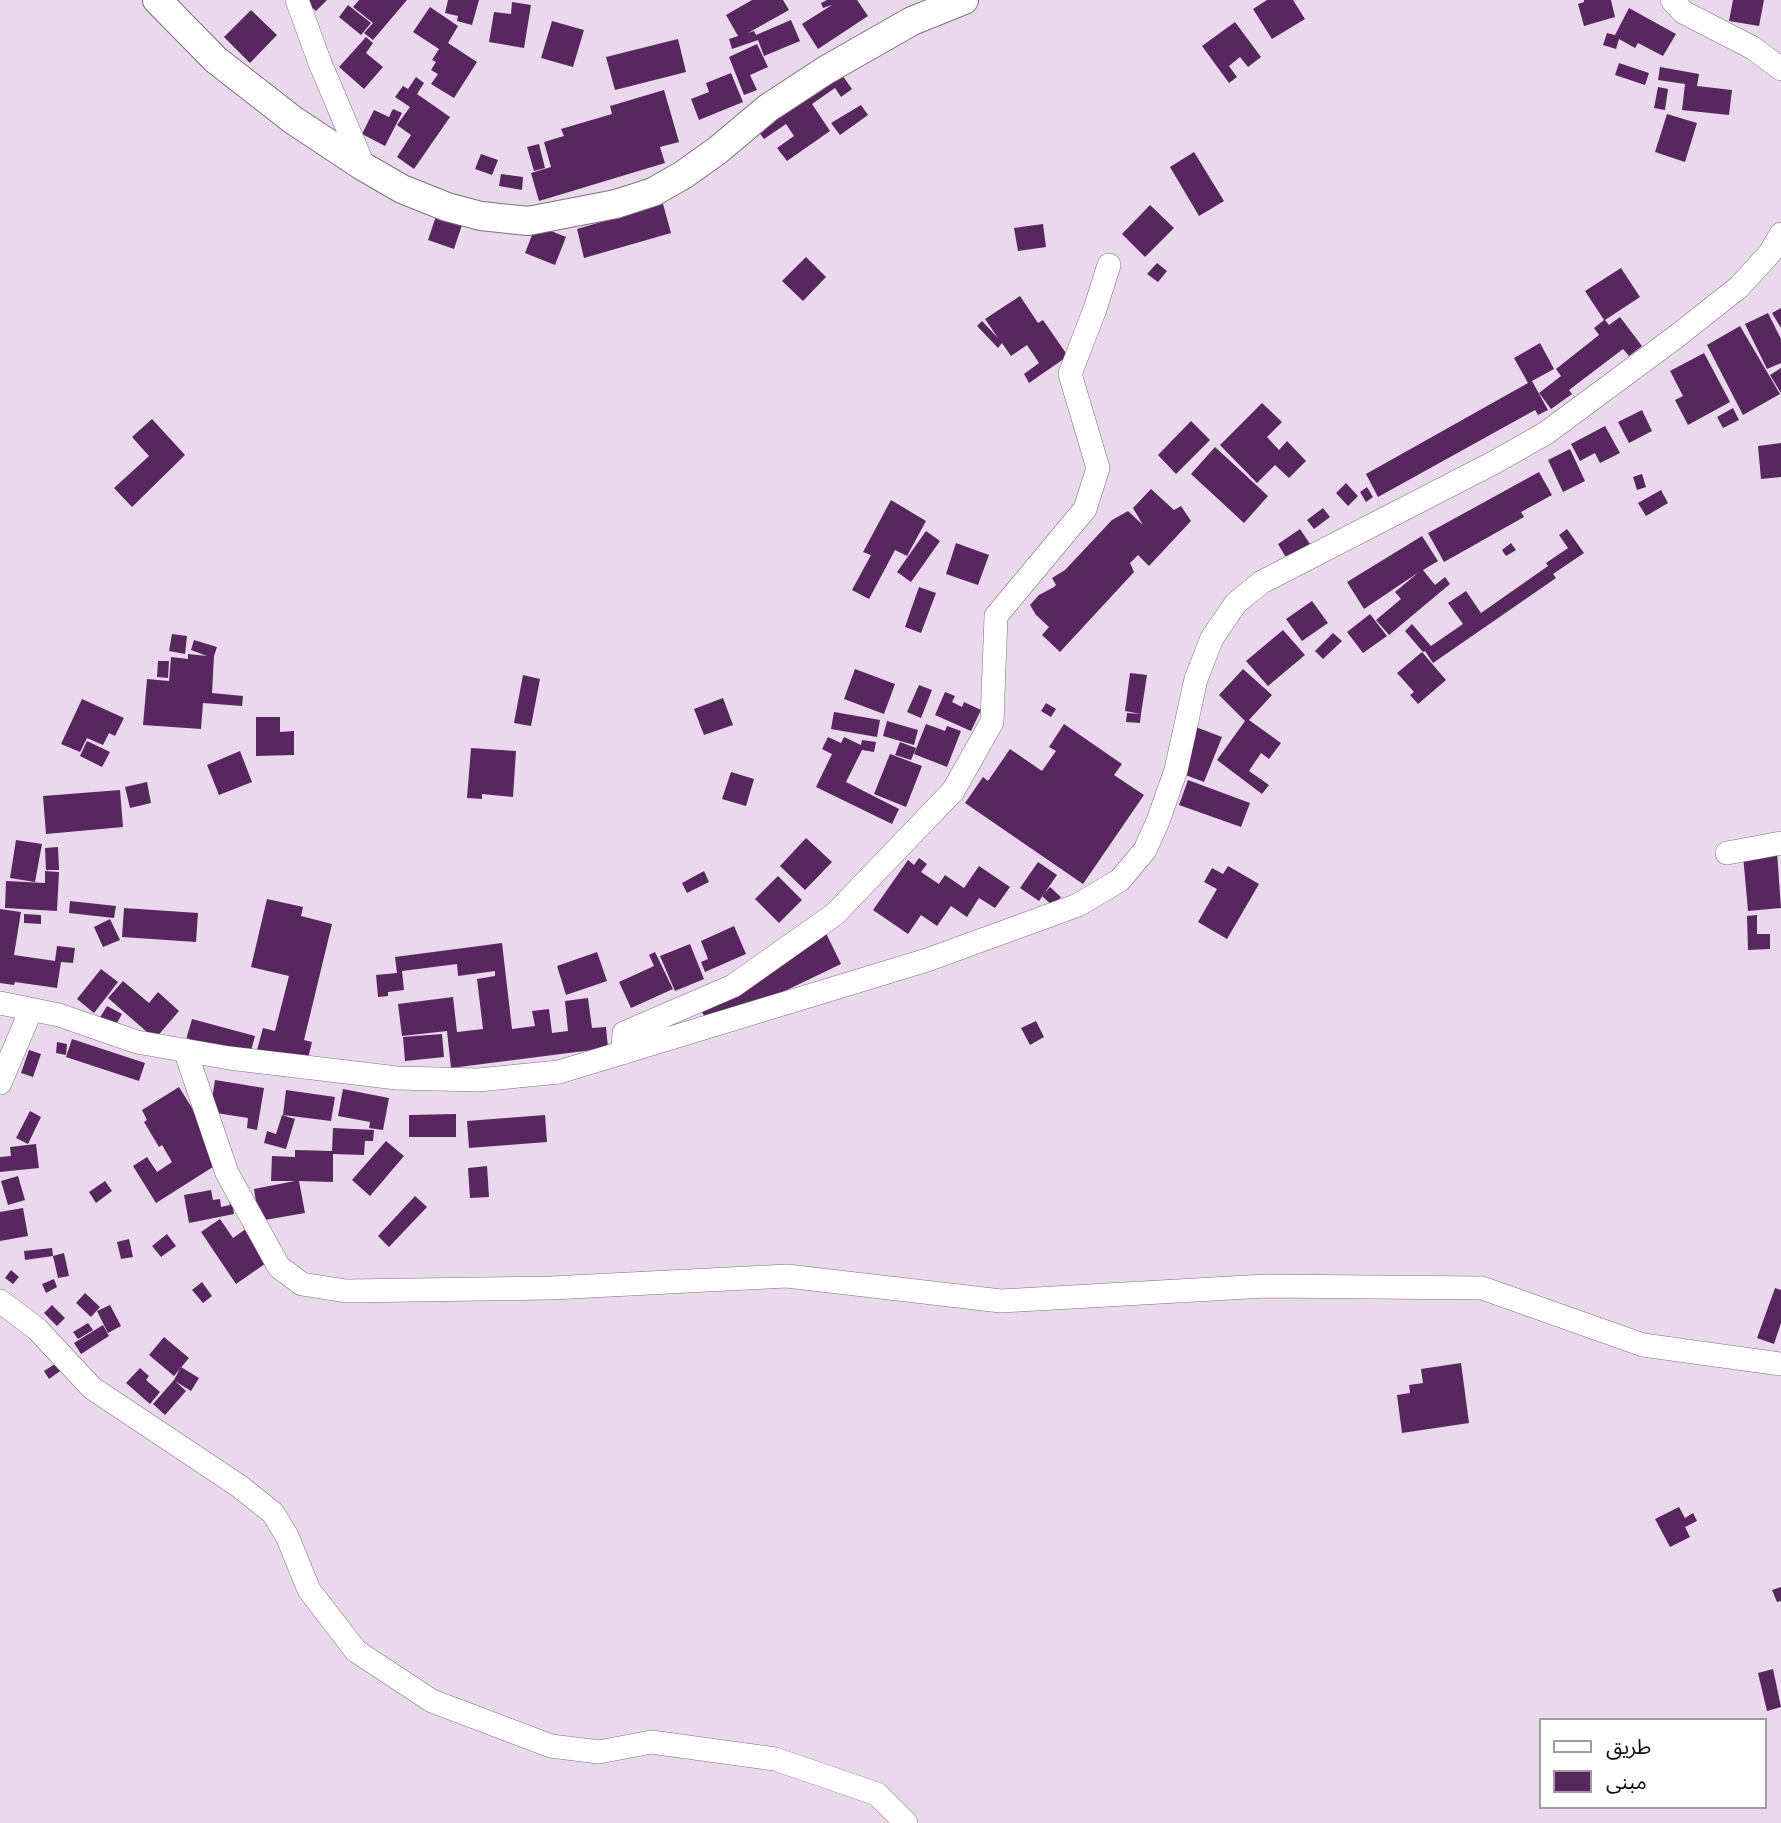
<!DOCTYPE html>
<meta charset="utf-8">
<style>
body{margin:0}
#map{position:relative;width:1781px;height:1823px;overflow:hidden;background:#ead9ec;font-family:"Fira Sans","Noto Sans Arabic",sans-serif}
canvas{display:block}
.legend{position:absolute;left:1539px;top:1718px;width:228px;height:91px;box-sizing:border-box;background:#fff;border:2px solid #a09da0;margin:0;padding:9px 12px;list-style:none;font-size:21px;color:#110b11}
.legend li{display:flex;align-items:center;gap:14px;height:35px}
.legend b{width:35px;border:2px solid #a09da0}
</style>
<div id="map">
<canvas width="1781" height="1823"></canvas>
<ul class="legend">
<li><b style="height:9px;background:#fff"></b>طريق</li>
<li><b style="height:19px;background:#58275f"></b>مبنى</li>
</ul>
</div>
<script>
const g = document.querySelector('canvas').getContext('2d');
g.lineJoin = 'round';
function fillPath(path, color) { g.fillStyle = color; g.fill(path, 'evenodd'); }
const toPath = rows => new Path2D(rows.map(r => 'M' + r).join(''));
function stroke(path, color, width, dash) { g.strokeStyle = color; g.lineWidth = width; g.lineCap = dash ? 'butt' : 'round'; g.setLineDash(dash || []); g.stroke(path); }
fillPath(toPath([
 [304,0,327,0,316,11],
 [359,0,407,0,373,40,364,33,373,23,353,7],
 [448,0,479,0,472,25,457,21,458,16,445,13],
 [752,0,783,0,789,10,748,33,754,31,756,35,791,20,800,41,764,56,758,40,732,49,729,39,738,36,726,15],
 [827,0,857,0,868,16,818,49,802,24,832,5,823,8,821,3],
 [1267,0,1293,0,1305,19,1272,39,1253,9],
 [1584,0,1611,0,1615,17,1584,26,1578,4,1584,2],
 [1733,0,1764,0,1759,26,1729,21],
 [512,2,531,5,524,48,489,42,494,12,511,14],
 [348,5,371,23,361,35,339,17],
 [430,7,458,26,448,43,477,62,454,98,431,84,438,74,431,70,436,62,432,60,439,49,413,32],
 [1629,8,1676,34,1663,56,1638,43,1635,48,1619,39,1616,49,1603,45,1607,33,1615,35],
 [251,10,277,35,250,63,224,37],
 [552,21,584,30,573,67,541,58],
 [1235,22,1261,57,1248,67,1240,57,1229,66,1237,77,1229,83,1202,46],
 [366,37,373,43,366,53,383,67,364,89,339,67],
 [678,39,686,72,615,90,606,57],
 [757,44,768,67,750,75,757,90,744,95,729,57],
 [1619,63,1649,73,1645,85,1615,75],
 [1660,67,1699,74,1697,86,1732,90,1729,115,1682,110,1685,84,1658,80],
 [838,69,852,89,841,97,835,88,812,104,830,131,787,161,777,148,794,136,786,124,764,139,755,127],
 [731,73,743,102,699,120,691,99,709,92,706,83],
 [416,77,424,83,417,94,450,117,414,169,397,157,411,135,397,125,410,107,395,97,403,86,408,89],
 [1658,87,1668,89,1665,110,1654,108],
 [664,90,679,142,660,147,665,163,539,201,531,173,551,167,544,142,564,136,561,129,612,114,610,106],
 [861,105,868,115,840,135,831,123],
 [393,109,402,113,385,146,362,134,374,110,389,117],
 [1667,114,1697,123,1685,162,1655,152],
 [539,144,545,168,534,171,527,147],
 [1194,152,1224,201,1199,216,1170,167],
 [481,154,498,160,492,175,475,169],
 [501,174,523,177,522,190,499,186],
 [663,204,671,233,584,258,577,229],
 [1150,205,1174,228,1145,257,1122,234],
 [439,207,465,216,454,249,428,240],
 [1043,224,1046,247,1018,251,1014,228],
 [536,225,566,237,555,265,525,253],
 [806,257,826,277,803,301,782,281],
 [1157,263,1167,271,1158,282,1147,274],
 [1621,268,1640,297,1605,320,1609,325,1620,317,1642,346,1629,356,1623,349,1569,390,1572,394,1551,409,1539,393,1561,376,1556,369,1599,335,1594,328,1604,320,1585,291],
 [1020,296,1038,323,1043,320,1068,356,1029,383,1024,374,1039,363,1027,345,1011,356,1002,343,998,348,977,326,982,321,998,338,985,319],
 [1781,308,1781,328,1772,313],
 [1768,313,1781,339,1781,363,1767,369,1745,324],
 [1740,326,1780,394,1743,415,1707,345],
 [1540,343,1554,369,1532,381,1548,410,1538,415,1535,410,1378,497,1366,474,1528,383,1514,358],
 [1704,353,1730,402,1688,425,1675,400,1683,396,1670,371],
 [1781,368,1781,393,1770,375],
 [1262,403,1282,422,1267,437,1279,450,1287,441,1306,461,1289,478,1275,465,1257,483,1220,445],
 [1733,408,1739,420,1723,428,1717,417],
 [1642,410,1652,431,1629,443,1618,422],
 [152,419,185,455,132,507,114,488,149,456,132,437],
 [1191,421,1210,440,1176,474,1158,455],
 [1605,426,1620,453,1600,463,1595,453,1580,461,1571,444],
 [1781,443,1781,477,1761,479,1758,446],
 [1215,447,1268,496,1244,523,1191,474],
 [1570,449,1585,481,1563,492,1548,460],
 [1539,472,1552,495,1521,512,1524,517,1444,562,1428,533],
 [1642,474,1646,487,1637,490,1633,477],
 [1346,483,1358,496,1348,506,1336,493],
 [1367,487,1373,497,1366,502,1360,492],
 [1151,489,1174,510,1181,506,1191,521,1149,566,1138,555,1130,563,1134,572,1060,652,1042,635,1049,627,1036,615,1030,605,1039,595,1054,587,1056,585,1052,578,1065,570,1112,520,1128,511,1143,525,1133,508],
 [1661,490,1668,503,1646,516,1638,503],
 [891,500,926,521,907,556,895,550,869,599,852,590,871,555,863,552],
 [1323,508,1330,517,1314,529,1307,520],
 [1300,529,1310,544,1287,559,1278,544],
 [1567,529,1584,553,1553,574,1556,578,1433,663,1425,651,1423,652,1405,631,1412,624,1431,646,1463,624,1448,603,1466,591,1481,613,1548,566,1546,563,1568,548,1559,535],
 [926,531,940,541,911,582,897,572],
 [1422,536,1438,561,1423,570,1435,585,1445,577,1450,584,1389,635,1376,620,1401,599,1395,592,1419,572,1364,609,1347,582],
 [956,543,989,555,978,585,946,574],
 [1511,543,1516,550,1506,556,1502,550],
 [919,587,936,593,921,633,905,627],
 [1312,601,1328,623,1302,641,1286,619],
 [1370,614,1387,636,1363,653,1347,632],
 [1283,630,1305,655,1268,686,1246,661],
 [1333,633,1342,641,1323,659,1315,651],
 [172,634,187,636,185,654,169,651],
 [194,640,217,647,214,656,212,693,243,696,242,706,203,703,201,729,143,725,147,679,169,681,171,657,188,659,188,654,207,656,191,650],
 [1422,652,1446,680,1418,704,1410,695,1414,692,1397,673],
 [158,661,169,661,168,678,157,677],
 [855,669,895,684,884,714,844,699],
 [1243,669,1272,695,1249,720,1281,743,1269,759,1261,753,1249,771,1269,785,1262,794,1217,760,1245,721,1219,695],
 [1130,673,1147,675,1141,714,1125,711],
 [523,675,540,679,531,726,514,723],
 [919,685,932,690,921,718,907,712],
 [945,692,955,696,952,702,962,707,964,702,981,710,971,731,935,715],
 [723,698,733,725,704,735,694,709],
 [82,699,124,718,115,736,109,733,103,745,87,738,80,752,61,744],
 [1046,703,1056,709,1051,717,1041,711],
 [834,712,880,720,877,737,831,729],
 [1127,713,1141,714,1140,723,1126,722],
 [256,717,280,717,280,732,294,731,294,755,256,756],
 [887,721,918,730,914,745,883,736],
 [926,724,945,731,947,726,961,731,947,767,914,754],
 [1064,724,1122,764,1114,775,1144,795,1083,884,965,803,983,777,988,781,1010,749,1042,771,1056,751,1049,747],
 [1193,726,1222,737,1204,782,1175,771],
 [828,737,841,743,844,737,861,745,862,740,876,742,874,752,862,750,846,782,899,809,892,824,816,787,832,754,822,749],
 [87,741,110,752,102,767,80,756],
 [900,742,916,748,911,760,895,755],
 [471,748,516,751,513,797,482,794,482,799,467,798],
 [240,751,252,782,219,795,207,765],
 [890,754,922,766,906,807,874,794],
 [731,772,754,779,746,806,722,799],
 [1188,780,1250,803,1241,827,1179,805],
 [147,782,151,803,130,808,125,787],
 [120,790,123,827,46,834,43,796],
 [806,838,832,862,805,890,780,866],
 [16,840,42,844,35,882,10,878],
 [58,847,59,870,46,870,45,848],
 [1777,852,1781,908,1748,911,1743,855],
 [919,858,927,864,921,872,939,884,945,875,964,888,979,866,1010,887,995,908,979,898,967,917,951,906,937,926,921,915,908,934,873,910,908,860,914,865],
 [1038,862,1057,875,1039,901,1020,888],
 [1228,866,1259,884,1227,939,1198,922,1217,889,1204,882,1212,868,1223,874],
 [45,871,59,872,57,911,5,908,6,881,45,883],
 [704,871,709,882,687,893,682,883],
 [778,876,802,900,779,923,755,899],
 [1050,887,1061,897,1053,906,1042,896],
 [267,899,303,907,301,916,332,924,304,1040,312,1042,307,1062,257,1050,263,1028,275,1031,289,976,251,967],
 [70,901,116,906,114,918,69,913],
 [124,908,198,913,196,942,122,937],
 [0,909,21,912,14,955,55,961,57,946,75,948,73,963,61,962,57,988,15,982,14,985,0,983],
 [24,914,41,915,41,924,24,923],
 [1757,915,1757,934,1770,934,1770,949,1748,950,1747,916],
 [110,919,120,940,103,947,94,927],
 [734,926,746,954,705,972,701,962,708,959,701,941],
 [824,929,841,964,710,1027,701,1010,646,1037],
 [502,943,512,1029,535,1026,532,1011,549,1009,552,1033,568,1031,565,1001,588,998,592,1028,606,1027,608,1048,451,1068,447,1031,402,1036,398,1004,453,997,457,1032,483,1029,477,979,495,976,495,971,458,976,457,964,402,971,404,990,388,992,388,996,378,997,376,975,397,973,395,957],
 [690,944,704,979,675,991,660,956],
 [597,952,607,981,566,995,557,966],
 [655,952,673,989,631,1008,619,982,654,966,649,955],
 [101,969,118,982,94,1013,77,999],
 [123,981,149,1003,158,992,179,1011,155,1039,108,998],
 [107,1006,122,1014,114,1028,99,1019],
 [192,1019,255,1036,249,1058,186,1040],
 [1036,1021,1044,1037,1030,1045,1021,1028],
 [442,1034,444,1057,405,1061,403,1037],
 [72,1039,145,1063,139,1081,66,1057],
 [57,1042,67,1044,66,1055,56,1053],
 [29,1050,41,1054,33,1077,21,1073],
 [215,1080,264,1088,257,1130,247,1128,248,1118,210,1112],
 [179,1087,224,1160,156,1203,133,1166,147,1157,157,1172,172,1162,162,1145,159,1147,144,1122,147,1120,142,1110],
 [343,1089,389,1098,383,1130,369,1128,370,1122,338,1116],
 [286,1090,335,1097,331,1121,283,1115],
 [30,1111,41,1117,28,1144,16,1138],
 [456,1114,456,1137,409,1137,409,1115],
 [282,1115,295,1119,286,1149,264,1143,267,1131,276,1134],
 [545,1115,547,1142,469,1148,467,1121],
 [333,1128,374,1130,373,1141,365,1141,364,1155,333,1154,333,1182,299,1181,305,1213,259,1221,254,1189,295,1181,271,1181,272,1156,295,1157,295,1150,332,1151],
 [386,1141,404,1156,370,1196,352,1180],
 [36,1144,39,1168,0,1172,0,1157,11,1156,10,1147],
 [487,1166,489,1197,470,1198,468,1168],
 [18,1176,25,1200,8,1205,1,1181],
 [105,1181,112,1191,96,1203,89,1192],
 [211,1190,213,1200,220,1199,221,1207,230,1205,228,1195,231,1194,234,1214,189,1223,184,1195],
 [415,1196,427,1207,389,1247,378,1236],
 [23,1208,28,1236,0,1241,0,1212],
 [220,1219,233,1238,250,1226,272,1259,236,1284,201,1232],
 [167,1234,176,1246,161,1257,152,1246],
 [129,1239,133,1257,121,1259,117,1242],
 [52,1248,53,1256,64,1253,69,1276,58,1278,53,1256,25,1260,24,1251],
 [11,1270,19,1277,13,1284,5,1278],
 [54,1279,57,1287,46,1293,42,1284],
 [202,1282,212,1296,203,1303,192,1290],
 [1775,1288,1781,1290,1781,1323,1774,1344,1757,1338],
 [85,1293,100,1307,91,1317,76,1303],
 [52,1305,65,1318,57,1326,44,1313],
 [110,1305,121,1326,108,1333,97,1311],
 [88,1323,93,1330,78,1339,73,1332],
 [103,1325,109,1336,81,1354,74,1343],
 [164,1337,189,1358,174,1376,149,1355],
 [58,1362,63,1369,49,1379,44,1371],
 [1461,1363,1469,1423,1402,1433,1397,1395,1410,1393,1409,1385,1423,1383,1421,1369],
 [181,1367,199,1378,191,1391,175,1381,186,1391,165,1415,153,1404,174,1380],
 [140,1368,149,1376,146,1380,160,1392,150,1404,126,1383],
 [1679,1507,1685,1518,1693,1513,1697,1521,1685,1527,1690,1537,1670,1547,1655,1519],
 [1781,1587,1781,1601,1777,1602,1772,1590],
 [1773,1669,1781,1707,1767,1711,1758,1673]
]), '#58275f');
const minor = toPath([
 [297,0,320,63,364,167],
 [1672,0,1683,12,1753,48,1781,69],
 [1727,853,1781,843],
 [0,1003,59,1015,137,1042,229,1058,397,1078,478,1080,559,1072,927,960,1078,905,1120,880,1145,850,1158,821,1176,770,1196,679,1212,638,1236,603,1262,582,1495,462,1546,433,1677,336,1739,287,1770,253,1781,234],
 [185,1050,227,1173,279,1267,302,1284,346,1291,551,1288,787,1276,1001,1301,1266,1286,1482,1288,1643,1345,1781,1364],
 [623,1053,624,1033,733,986,835,914,953,791,992,722,996,616,1085,509,1098,468,1070,374,1095,309,1109,265],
 [0,1083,31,1010],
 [0,1301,37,1329,92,1388,239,1486,273,1513,287,1536,309,1590,356,1651,432,1701,551,1746,599,1752,651,1742,775,1759,877,1794,906,1823]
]);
const major = toPath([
 [157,0,216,60,293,120,364,167,402,189,447,207,481,216,528,221,616,204,653,192,683,175,718,150,768,108,826,70,912,21,964,0]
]);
stroke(minor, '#7d6e7f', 24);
stroke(major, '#7d6e7f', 30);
stroke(minor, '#fff', 23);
stroke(major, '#fff', 28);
</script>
